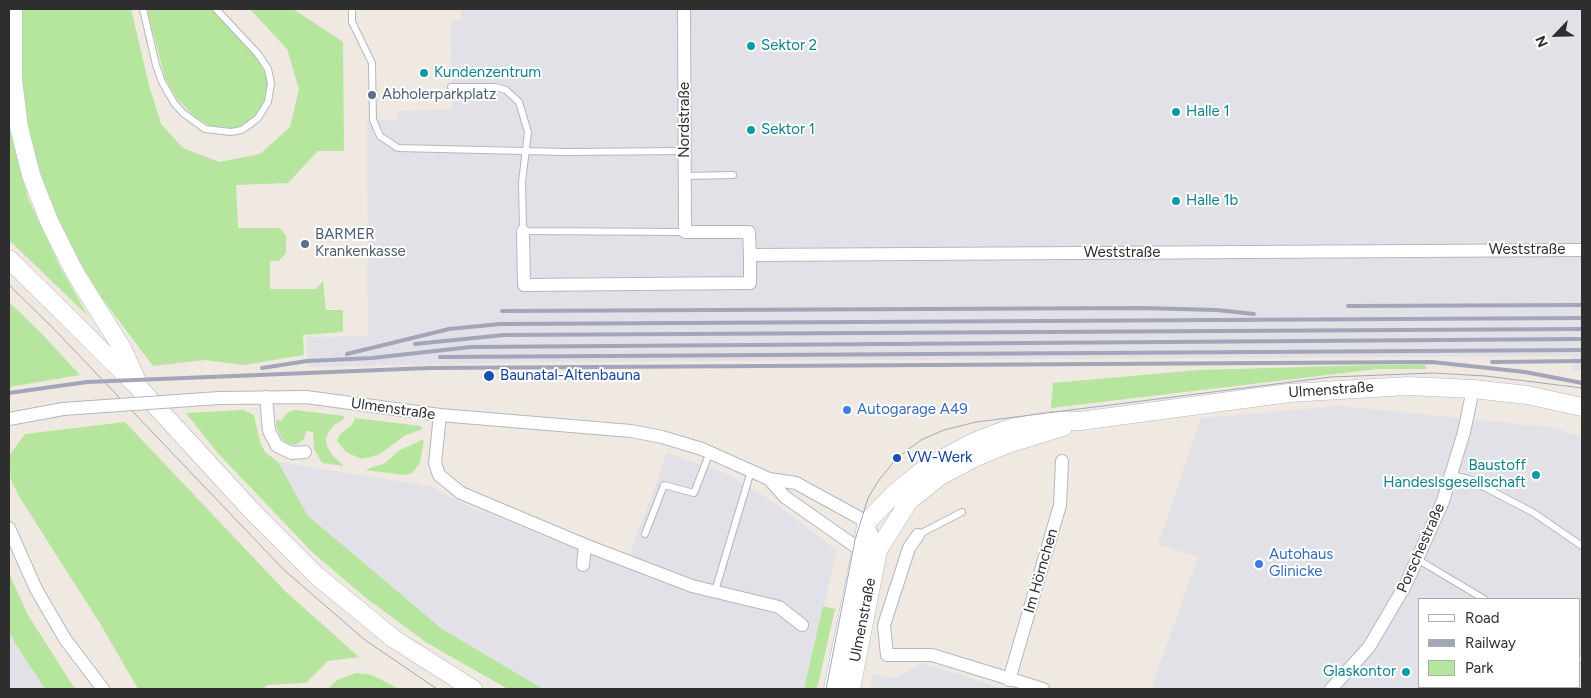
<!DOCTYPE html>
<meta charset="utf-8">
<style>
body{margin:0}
#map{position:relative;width:1591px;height:698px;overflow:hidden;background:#efe9e1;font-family:Figtree,sans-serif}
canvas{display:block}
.frame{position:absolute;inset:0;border:10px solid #2e2e2e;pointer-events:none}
.legend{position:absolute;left:1418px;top:598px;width:162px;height:90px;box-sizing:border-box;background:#fff;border:1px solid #ababab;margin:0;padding:6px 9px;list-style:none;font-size:15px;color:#2e2e2e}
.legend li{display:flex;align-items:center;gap:10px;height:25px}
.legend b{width:25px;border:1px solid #ababab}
.north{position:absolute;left:1531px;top:10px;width:50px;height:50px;-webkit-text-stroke:4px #fff;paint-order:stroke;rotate:246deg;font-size:14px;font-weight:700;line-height:20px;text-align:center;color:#2e2e2e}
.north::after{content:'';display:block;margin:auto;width:18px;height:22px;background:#2e2e2e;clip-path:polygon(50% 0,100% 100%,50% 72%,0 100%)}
</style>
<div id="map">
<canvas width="1591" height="698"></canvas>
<div class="frame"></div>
<ul class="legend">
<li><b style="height:6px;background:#fff"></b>Road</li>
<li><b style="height:6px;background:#a3a6b8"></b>Railway</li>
<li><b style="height:14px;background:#b6e59e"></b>Park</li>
</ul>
<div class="north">N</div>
</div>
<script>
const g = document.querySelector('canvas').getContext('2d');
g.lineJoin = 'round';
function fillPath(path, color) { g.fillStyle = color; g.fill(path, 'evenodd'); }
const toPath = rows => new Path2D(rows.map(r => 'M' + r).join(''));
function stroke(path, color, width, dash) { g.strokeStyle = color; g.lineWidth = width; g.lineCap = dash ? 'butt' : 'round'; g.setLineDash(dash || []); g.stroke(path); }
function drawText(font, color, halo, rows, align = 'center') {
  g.font = font + ' Figtree,sans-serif'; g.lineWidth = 4; g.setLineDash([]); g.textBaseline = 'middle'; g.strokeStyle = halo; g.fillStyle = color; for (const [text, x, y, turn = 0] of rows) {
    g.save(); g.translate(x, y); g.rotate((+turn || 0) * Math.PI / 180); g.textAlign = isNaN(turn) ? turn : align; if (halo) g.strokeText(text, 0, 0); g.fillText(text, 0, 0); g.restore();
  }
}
fillPath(toPath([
 [461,9,1582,9,1582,370,1573,370,1572,356,536,362,307,367,307,337,368,336,367,120,397,120,397,111,452,110,451,21,461,20],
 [1341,406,1557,428,1582,438,1582,689,1151,689,1198,557,1158,544,1201,418],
 [1420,599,1580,599,1580,687,1420,687],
 [667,453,727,474,768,498,837,550,804,689,543,689,442,629,376,576,308,516,278,462,429,486,470,507,625,568],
 [9,631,15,643,45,689,9,689],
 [922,663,1004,689,870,689,872,674,895,678]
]), '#e3e1e8');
fillPath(toPath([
 [20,9,131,9,149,85,161,124,183,148,219,162,260,154,290,127,299,89,287,49,250,9,293,9,343,42,344,151,318,151,288,183,236,185,238,228,279,228,286,235,286,253,279,261,270,261,270,289,316,289,323,281,326,310,343,310,343,332,303,335,304,355,244,365,205,360,153,366,101,297,69,244,46,190,29,137,23,87],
 [147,9,213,9,235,32,259,59,268,80,265,100,252,120,236,129,213,128,195,117,177,99,165,78],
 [9,114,11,132,28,198,61,269,88,316,9,240],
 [9,302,41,333,80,375,9,387],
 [1375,365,1425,365,1426,369,1377,369,1051,408,1053,383,1198,370],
 [243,410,254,415,260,442,265,452,278,462,308,516,442,629,543,689,508,689,427,643,366,598,312,552,216,451,186,413],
 [295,410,344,416,343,420,334,425,329,431,326,439,327,446,332,455,344,466,322,463,314,449,313,432,306,431,304,439,296,445,288,444,282,439,276,426,277,419,281,421,287,413],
 [355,418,420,426,423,429,406,435,378,455,362,459,346,452,337,441,340,434,352,425],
 [125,422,285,591,359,657,328,661,306,683,267,685,263,689,138,689,101,625,20,498,11,480,9,456,25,434],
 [424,439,420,463,412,473,406,475,365,470,385,463,400,450],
 [9,573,28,615,75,689,45,689,15,643,9,631],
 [823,606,835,609,817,689,804,689],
 [356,673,372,675,399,689,328,689,337,680]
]), '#b6e59e');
const lane = toPath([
 [143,9,156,65,162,82,174,103,183,113,205,129,231,132,242,130,258,118,268,102,271,83,268,69,258,54,216,9],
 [352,9,352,22,372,63,373,120,380,136,398,148,566,152,685,151],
 [451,87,495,87,506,90,519,102,528,132,522,182,523,231,685,232],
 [685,176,733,175],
 [1451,475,1469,479,1534,513,1582,546],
 [645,534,664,485,694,493,710,452],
 [918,535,962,512],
 [1417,559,1484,599],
 [715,591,751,471],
 [1580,658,1582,659],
 [1521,687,1522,689]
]);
const street = toPath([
 [684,9,685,232,749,232,750,255,1582,250],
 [523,231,524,285,750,283,750,255],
 [266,397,269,431,277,446,292,453,305,452],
 [219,398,306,397,440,415,631,431,662,437,702,449,769,479,796,483,867,522,878,550,862,551,785,497,769,479],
 [440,415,435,463,439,475,461,493,585,545,692,586,779,607,802,625],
 [9,419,63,409],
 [9,528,36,589,65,639,103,689],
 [918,535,909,548,884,625,887,655,932,655,1043,689],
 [583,565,585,545],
 [1009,680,1060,505,1062,461],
 [1331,689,1369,647,1406,584,1443,501,1464,432,1473,389]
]);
const secondary = toPath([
 [13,9,13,80,19,127,31,175,49,221,75,273,122,348,136,379],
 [9,259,142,391,252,511,317,576,394,639,473,689],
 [833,689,867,522,895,493,927,467,974,442,1011,428,1047,421,1080,421,1289,393,1408,386,1473,389,1527,395,1582,407],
 [851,689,878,550,909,501,940,476,974,458,1008,444,1063,427]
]);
stroke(lane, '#b4b7c1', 8);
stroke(street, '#b4b7c1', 14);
stroke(secondary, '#b4b7c1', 19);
stroke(lane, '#fff', 6);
stroke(street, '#fff', 12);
stroke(secondary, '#fff', 18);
stroke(toPath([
 [9,285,52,327,284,570,365,640,437,689],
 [826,689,855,540,868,498,879,480,897,458,921,440,944,430,976,422,1331,377,1433,373,1486,376,1582,388]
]), '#a3a6b8', 1);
stroke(toPath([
 [1348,306,1582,305],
 [502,311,1141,308,1217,310,1254,314],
 [415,344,504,335,1582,329],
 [347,354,449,329,500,324,1582,318],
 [440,357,1582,350],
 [1492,362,1582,361],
 [262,368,307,361,372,358,471,347,1582,339],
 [9,393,87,382,429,368,1432,362,1525,372,1582,383]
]), '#a3a6b8', 4);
const streetBridge = toPath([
 [63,409,219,398]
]);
stroke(streetBridge, '#b4b7c1', 14, []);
stroke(streetBridge, '#fff', 12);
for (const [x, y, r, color] of [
 [751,46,5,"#0f9aa8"],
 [424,73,5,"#0f9aa8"],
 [372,95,5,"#5c6f8a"],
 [1176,112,5,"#0f9aa8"],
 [751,130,5,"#0f9aa8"],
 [1176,201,5,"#0f9aa8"],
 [305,244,5,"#5c6f8a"],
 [489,376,6,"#1a4fb4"],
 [847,410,5,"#3f7fe0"],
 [897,458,5,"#1a4fb4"],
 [1536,475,5,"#0f9aa8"],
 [1259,564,5,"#3f7fe0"],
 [1406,672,5,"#0f9aa8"]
]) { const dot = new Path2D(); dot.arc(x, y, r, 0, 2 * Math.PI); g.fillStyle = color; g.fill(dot); stroke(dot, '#fff', 2); }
drawText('15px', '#0d838f', '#fff', [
 ["Sektor 2",761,46],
 ["Kundenzentrum",434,73],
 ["Halle 1",1186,112],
 ["Sektor 1",761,130],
 ["Halle 1b",1186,201],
 ["Baustoff",1526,466,"right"],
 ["Handeslsgesellschaft",1526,483,"right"],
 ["Glaskontor",1396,672,"right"]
], 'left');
drawText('15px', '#4e5e75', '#fff', [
 ["Abholerparkplatz",382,95],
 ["BARMER",315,235],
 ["Krankenkasse",315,252]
], 'left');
drawText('15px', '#2e2e2e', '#fff', [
 ["Nordstraße",685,120,-90],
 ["Weststraße",1527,250],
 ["Weststraße",1122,253],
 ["Ulmenstraße",1331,390,-4],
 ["Ulmenstraße",393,409,8],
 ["Porschestraße",1421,548,-66],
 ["Im Hörnchen",1041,571,-74],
 ["Ulmenstraße",863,620,-79]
]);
drawText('15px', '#164399', '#fff', [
 ["Baunatal-Altenbauna",500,376],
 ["VW-Werk",907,458]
], 'left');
drawText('15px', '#366cbe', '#fff', [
 ["Autogarage A49",857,410],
 ["Autohaus",1269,555],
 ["Glinicke",1269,572]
], 'left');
</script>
